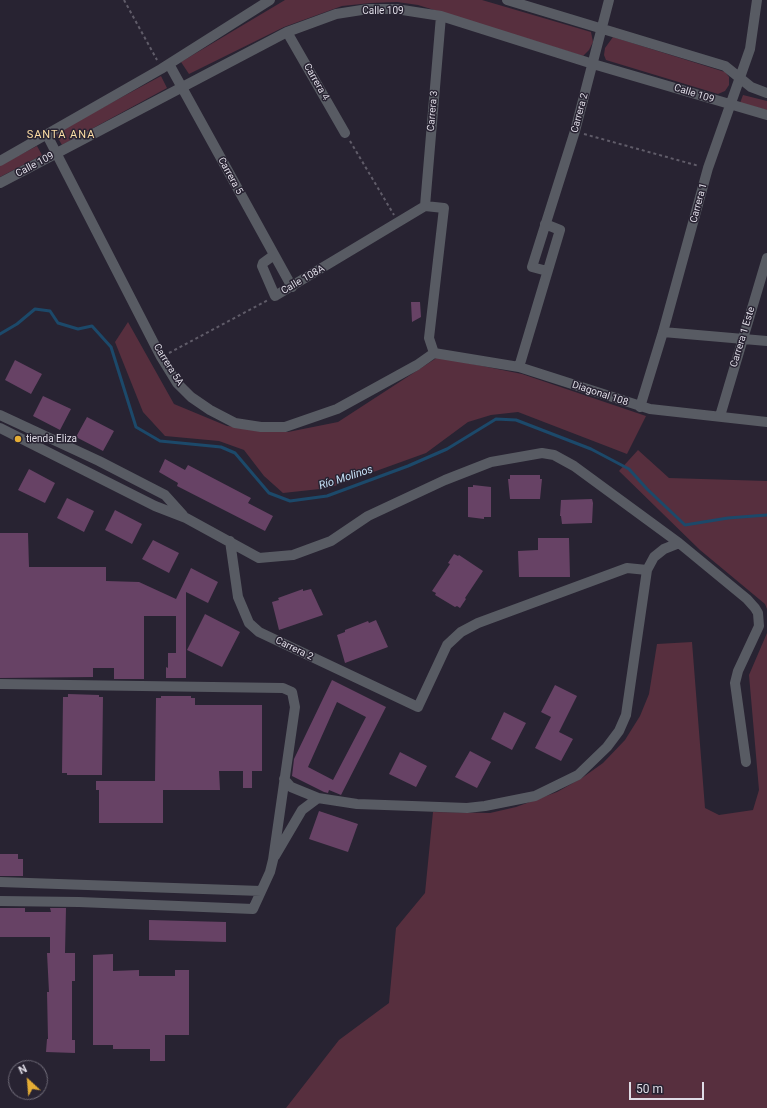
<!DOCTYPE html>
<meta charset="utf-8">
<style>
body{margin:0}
#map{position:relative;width:767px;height:1108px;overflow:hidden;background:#282332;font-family:Roboto,sans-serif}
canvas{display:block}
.north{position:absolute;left:8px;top:1060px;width:40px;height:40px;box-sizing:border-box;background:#282332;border:1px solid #716d7a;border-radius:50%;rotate:334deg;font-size:11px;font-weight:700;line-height:16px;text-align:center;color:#dfdce6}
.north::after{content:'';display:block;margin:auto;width:14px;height:18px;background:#e5ad35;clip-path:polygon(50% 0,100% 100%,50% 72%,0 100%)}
.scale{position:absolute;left:629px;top:1082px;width:75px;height:18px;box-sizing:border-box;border:2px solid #dfdce6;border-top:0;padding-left:5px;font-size:12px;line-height:14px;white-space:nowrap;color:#dfdce6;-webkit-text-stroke:3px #282332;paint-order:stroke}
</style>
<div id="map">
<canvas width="767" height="1108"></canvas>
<div class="north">N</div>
<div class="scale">50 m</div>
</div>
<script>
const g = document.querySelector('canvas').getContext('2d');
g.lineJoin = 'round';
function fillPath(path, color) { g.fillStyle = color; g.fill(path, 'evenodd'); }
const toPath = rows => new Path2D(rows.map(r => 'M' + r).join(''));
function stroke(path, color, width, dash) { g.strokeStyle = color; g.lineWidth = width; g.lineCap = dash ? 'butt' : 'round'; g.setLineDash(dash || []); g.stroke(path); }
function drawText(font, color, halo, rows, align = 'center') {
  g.font = font + ' Roboto,sans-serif'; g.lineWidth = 3; g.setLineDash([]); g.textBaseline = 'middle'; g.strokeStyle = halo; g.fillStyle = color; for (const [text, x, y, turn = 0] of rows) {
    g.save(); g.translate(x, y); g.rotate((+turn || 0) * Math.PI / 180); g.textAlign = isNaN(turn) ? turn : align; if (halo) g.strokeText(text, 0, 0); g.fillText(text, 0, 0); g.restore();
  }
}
fillPath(toPath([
 [285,0,482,0,591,32,593,42,589,50,583,56,418,5,397,2,371,3,342,6,284,27,189,74,181,62],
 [613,37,725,72,729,77,729,85,725,91,718,94,606,60,604,55,605,48],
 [161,76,167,88,62,145,55,133],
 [743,95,767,101,767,110,740,103],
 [37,146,42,155,0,177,0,165],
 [128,322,174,404,227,426,288,432,338,422,438,357,522,374,646,416,627,454,518,412,491,415,468,422,426,453,329,488,283,493,264,476,244,450,219,441,165,436,143,412,115,342],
 [638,450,669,478,767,481,767,609,765,604,700,550,619,471],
 [767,633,767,1108,286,1108,339,1040,389,1003,396,928,425,893,433,812,490,813,516,807,557,792,582,778,603,763,625,740,640,716,649,694,657,644,692,642,705,808,719,815,753,810,759,790,749,675]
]), '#572f3e');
stroke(toPath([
 [0,334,17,324,35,309,50,311,58,323,78,329,92,326,111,347,136,427,160,441,221,447,235,453,269,493,290,501,327,496,408,466,447,449,496,419,516,420,591,449,629,469,647,489,685,525,728,518,767,515]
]), '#1c496a', 3);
fillPath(toPath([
 [411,302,420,302,421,317,412,322],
 [15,360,42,374,31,394,5,380],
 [43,396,71,409,60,430,33,416],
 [87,417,114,431,103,451,76,437],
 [165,459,185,470,188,465,251,498,248,503,273,516,265,531,177,486,178,483,159,472],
 [29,469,55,483,45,503,18,490],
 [510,475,540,475,540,479,542,479,540,499,510,499,508,479,510,479],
 [473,485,491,487,491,517,484,517,484,519,468,517,468,487,473,487],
 [67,498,94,511,84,532,57,518],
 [592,499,593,503,592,523,562,524,561,516,560,516,561,500],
 [115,510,142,524,132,544,105,530],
 [0,533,28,533,29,567,106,567,106,581,139,582,176,599,191,568,218,582,208,603,186,592,186,678,166,678,166,667,168,668,168,653,176,653,176,616,144,616,144,679,114,679,114,668,93,668,93,677,0,678],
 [538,538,569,538,570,577,519,577,518,551,538,550],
 [153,540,179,553,169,573,142,559],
 [454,554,458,556,459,555,483,571,465,598,466,599,460,608,457,606,455,607,435,595,436,593,432,591,450,564,448,563],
 [303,589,303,591,311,589,323,615,279,630,272,602,279,600,278,598],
 [205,614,240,632,222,667,187,650],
 [376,620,388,647,345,663,337,635,345,632,345,630,368,621,369,623],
 [332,680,386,707,341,795,329,790,328,793,324,792,292,776,294,759],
 [337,702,366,717,333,780,308,767],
 [555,685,577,696,559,732,573,739,561,761,535,748,551,717,541,712],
 [68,694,99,695,99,697,103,697,102,775,67,775,67,773,62,773,63,697,68,697],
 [161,696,191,696,191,698,195,698,195,705,262,705,262,771,252,771,252,788,243,788,243,771,219,771,220,790,163,790,163,823,99,823,99,790,96,790,96,781,155,781,156,698,161,698],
 [504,712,526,723,512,750,491,739],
 [470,751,491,762,477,788,455,777],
 [400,752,427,766,416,787,389,774],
 [319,811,358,824,348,852,309,839],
 [0,854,18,854,18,859,23,859,23,876,0,876],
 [0,908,25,908,25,912,51,912,50,908,66,908,65,953,75,953,75,981,72,981,72,1040,75,1040,75,1053,46,1052,47,1039,48,1039,47,992,49,992,47,953,50,953,50,937,0,937],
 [149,920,226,922,226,942,149,940],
 [113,954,113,971,139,970,139,976,175,976,175,970,189,970,189,1035,165,1035,165,1061,150,1061,150,1049,113,1049,113,1045,93,1045,93,955]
]), '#674265');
stroke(toPath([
 [124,0,157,60],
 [584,134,699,166],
 [350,141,394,215],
 [169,353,268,300]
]), '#605c69', 2, [3, 3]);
stroke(toPath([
 [507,0,725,66,751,87,767,93],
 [287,32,345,133],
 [169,64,292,287],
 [47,135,161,357,177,383,191,397,210,410,235,423,261,427,285,427,337,409,417,365,434,353],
 [0,161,161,69,270,0],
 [0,183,287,32,336,14,368,9,396,9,441,16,593,64,767,115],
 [425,206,441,16],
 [274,255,263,263,262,266,275,296,425,206,444,208,429,338,434,353],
 [547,271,532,267,575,131,609,0],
 [663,332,767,341],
 [434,353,519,367,650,409,767,422],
 [519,367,560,230,545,224],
 [640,407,663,332,708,168,750,49,757,0],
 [0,415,99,461,165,495,183,515],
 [720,416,767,258],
 [0,428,155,506,186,518,259,558,293,555,331,541,368,516,445,480,491,462,542,453,554,455,574,466,679,543,747,599,755,608,758,613,759,626,738,671,735,683,746,762],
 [230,541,238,597,249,623,259,632,418,707,447,645,461,632,478,623,627,568,647,570],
 [0,684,283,688,292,692,295,707,273,860,270,872,253,909,79,902,0,901],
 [284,779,291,787,318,798,357,804,467,808,485,806,535,796,578,775,607,747,619,731,626,715,647,570,654,557,664,549,679,543],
 [275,856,302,810,318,798],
 [0,882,261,891]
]), '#585b63', 10);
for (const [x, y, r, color] of [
 [18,439,4,"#e5ad35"]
]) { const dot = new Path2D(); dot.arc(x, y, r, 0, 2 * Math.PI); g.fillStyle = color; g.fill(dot); stroke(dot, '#282332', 1.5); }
drawText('10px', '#dfdce6', '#282332', [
 ["Calle 109",383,11],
 ["Carrera 4",316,82,60],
 ["Calle 109",694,94,17],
 ["Carrera 3",433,111,-85],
 ["Carrera 2",580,113,-75],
 ["Calle 109",35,165,-28],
 ["Carrera 5",230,176,61],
 ["Carrera 1",699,203,-75],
 ["Calle 108A",303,280,-30],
 ["Carrera 1 Este",743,337,-73],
 ["Carrera 5A",168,365,58],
 ["Diagonal 108",600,394,18],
 ["Carrera 2",294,649,26]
]);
drawText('10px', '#dfdce6', '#282332', [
 ["tienda Eliza",26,439]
], 'left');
g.letterSpacing = '1px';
drawText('11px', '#fddea5', '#282332', [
 ["SANTA ANA",61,135]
]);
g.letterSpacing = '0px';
drawText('italic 11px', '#c7e2f8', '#282332', [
 ["Río Molinos",346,478,-18]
]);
</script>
